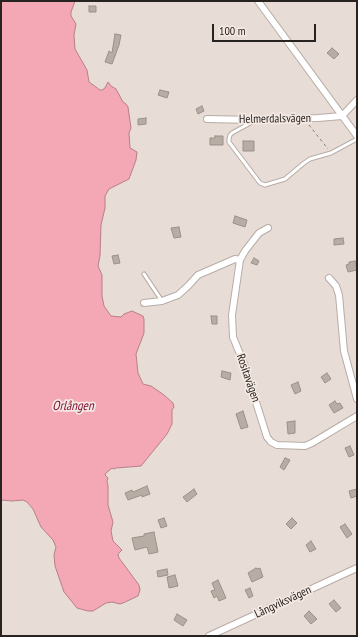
<!DOCTYPE html>
<meta charset="utf-8">
<style>
body{margin:0}
#map{position:relative;width:358px;height:637px;overflow:hidden;background:#e8dcd6;font-family:"PT Sans Narrow",sans-serif}
canvas{display:block}
.frame{position:absolute;inset:0;border:2px solid #272321;pointer-events:none}
.scale{position:absolute;left:212px;top:24px;width:104px;height:18px;box-sizing:border-box;border:2px solid #272321;border-top:0;padding-left:5px;font-size:12px;line-height:14px;white-space:nowrap;color:#272321;-webkit-text-stroke:3px #f5e9e3;paint-order:stroke}
</style>
<div id="map">
<canvas width="358" height="637"></canvas>
<div class="frame"></div>
<div class="scale">100 m</div>
</div>
<script>
const g = document.querySelector('canvas').getContext('2d');
g.lineJoin = 'round';
function fillPath(path, color) { g.fillStyle = color; g.fill(path, 'evenodd'); }
const toPath = rows => new Path2D(rows.map(r => 'M' + r).join(''));
function stroke(path, color, width, dash) { g.strokeStyle = color; g.lineWidth = width; g.lineCap = dash ? 'butt' : 'round'; g.setLineDash(dash || []); g.stroke(path); }
function drawText(font, color, halo, rows, align = 'center') {
  g.font = font + ' "PT Sans Narrow",sans-serif'; g.lineWidth = 3.5; g.setLineDash([]); g.textBaseline = 'middle'; g.strokeStyle = halo; g.fillStyle = color; for (const [text, x, y, turn = 0] of rows) {
    g.save(); g.translate(x, y); g.rotate((+turn || 0) * Math.PI / 180); g.textAlign = isNaN(turn) ? turn : align; if (halo) g.strokeText(text, 0, 0); g.fillText(text, 0, 0); g.restore();
  }
}
const water = toPath([
 [1,1,75,1,71,12,71,16,76,24,74,35,75,49,87,70,89,82,100,90,102,90,105,88,108,82,111,86,116,89,123,102,126,104,128,107,131,128,129,133,130,148,137,152,136,160,129,179,109,189,105,196,105,208,101,225,100,256,98,266,102,275,102,296,104,306,111,316,121,317,124,314,132,311,143,316,144,319,144,333,136,354,138,373,143,384,151,386,164,395,173,403,174,407,172,410,172,424,167,434,141,466,116,468,114,469,112,468,106,473,105,475,108,478,107,481,108,486,108,505,113,522,111,531,113,541,122,550,118,554,119,558,139,585,140,590,138,596,123,603,120,604,112,602,106,603,93,611,88,611,77,608,64,592,55,566,54,555,56,547,53,540,41,527,33,509,27,502,23,500,12,501,1,500,1,1]
]);
fillPath(water, '#f4a7b4');
stroke(water, '#b67f88', 1);
const building = toPath([
 [89,6,96,6,96,12,89,12,89,6],
 [115,34,121,35,119,45,112,64,105,62,109,51,112,53,115,34],
 [332,48,339,54,334,59,327,53,332,48],
 [160,90,169,92,167,98,158,95,160,90],
 [202,106,204,111,198,114,196,109,202,106],
 [146,118,146,124,138,125,138,119,146,118],
 [215,136,223,136,223,145,210,145,210,138,215,138,215,136],
 [243,141,254,141,254,151,243,151,243,141],
 [235,216,247,220,245,227,233,223,235,216],
 [179,227,181,237,174,238,171,228,179,227],
 [343,238,344,244,334,245,334,239,343,238],
 [118,255,120,263,114,264,112,256,118,255],
 [254,258,259,261,257,265,251,263,254,258],
 [355,261,357,270,348,272,346,265,349,264,349,262,355,261],
 [211,316,217,316,217,324,212,324,211,316],
 [222,371,231,373,230,380,221,377,222,371],
 [327,373,331,379,325,383,321,377,327,373],
 [298,382,301,391,295,394,291,385,298,382],
 [335,401,337,404,340,403,343,408,334,413,329,405,335,401],
 [243,411,248,427,241,429,236,414,243,411],
 [295,421,295,433,288,434,287,422,295,421],
 [350,446,354,455,349,457,345,448,350,446],
 [285,458,290,460,284,470,280,467,285,458],
 [147,486,150,494,142,497,142,495,128,500,125,493,132,490,133,492,147,486],
 [194,489,197,494,187,502,183,497,194,489],
 [357,489,357,496,351,498,349,491,357,489],
 [164,518,167,526,161,528,158,520,164,518],
 [292,518,297,523,291,529,286,524,292,518],
 [345,524,352,534,347,538,340,527,345,524],
 [154,532,158,552,149,554,147,547,135,550,132,538,144,536,144,534,154,532],
 [311,541,316,549,310,552,306,545,311,541],
 [256,568,257,569,260,568,263,577,252,582,248,573,256,568],
 [167,569,168,575,158,577,157,571,167,569],
 [175,575,178,586,169,588,167,577,175,575],
 [218,580,226,598,219,601,217,596,214,598,211,591,215,590,212,583,218,580],
 [250,588,253,596,249,598,245,590,250,588],
 [334,600,341,608,336,612,329,604,334,600],
 [309,611,317,619,311,624,304,616,309,611],
 [177,614,187,620,183,626,174,620,177,614]
]);
fillPath(building, '#b7ada5');
stroke(building, '#9a918a', 1);
const service = toPath([
 [254,121,232,133,230,135,229,139,229,142,260,183,265,185,285,179,304,163,310,159,331,153,357,139],
 [144,274,162,301]
]);
const minor = toPath([
 [258,1,357,136],
 [207,119,255,120,318,118,342,116,357,100],
 [268,228,259,233,245,251,240,260,232,315,233,337,244,364,267,437,271,442,277,445,305,446,312,443,357,416],
 [329,278,336,286,339,295,344,351,357,399],
 [144,303,162,301,178,295,188,286,198,275,235,259,240,260],
 [209,636,357,568]
]);
stroke(service, '#b7aca6', 5);
stroke(minor, '#b7aca6', 8);
stroke(toPath([
 [309,125,328,149]
]), '#867e7a', 1, [3, 3]);
stroke(service, '#fff', 3);
stroke(minor, '#fff', 6);
drawText('12px', '#272321', '#f5e9e3', [
 ["Helmerdalsvägen",275,119,-1],
 ["Rositavägen",248,378,71],
 ["Långviksvägen",283,602,-25]
]);
drawText('italic 13px', '#7e0e35', '#f5e9e3', [
 ["Orlången",73,406]
]);
</script>
